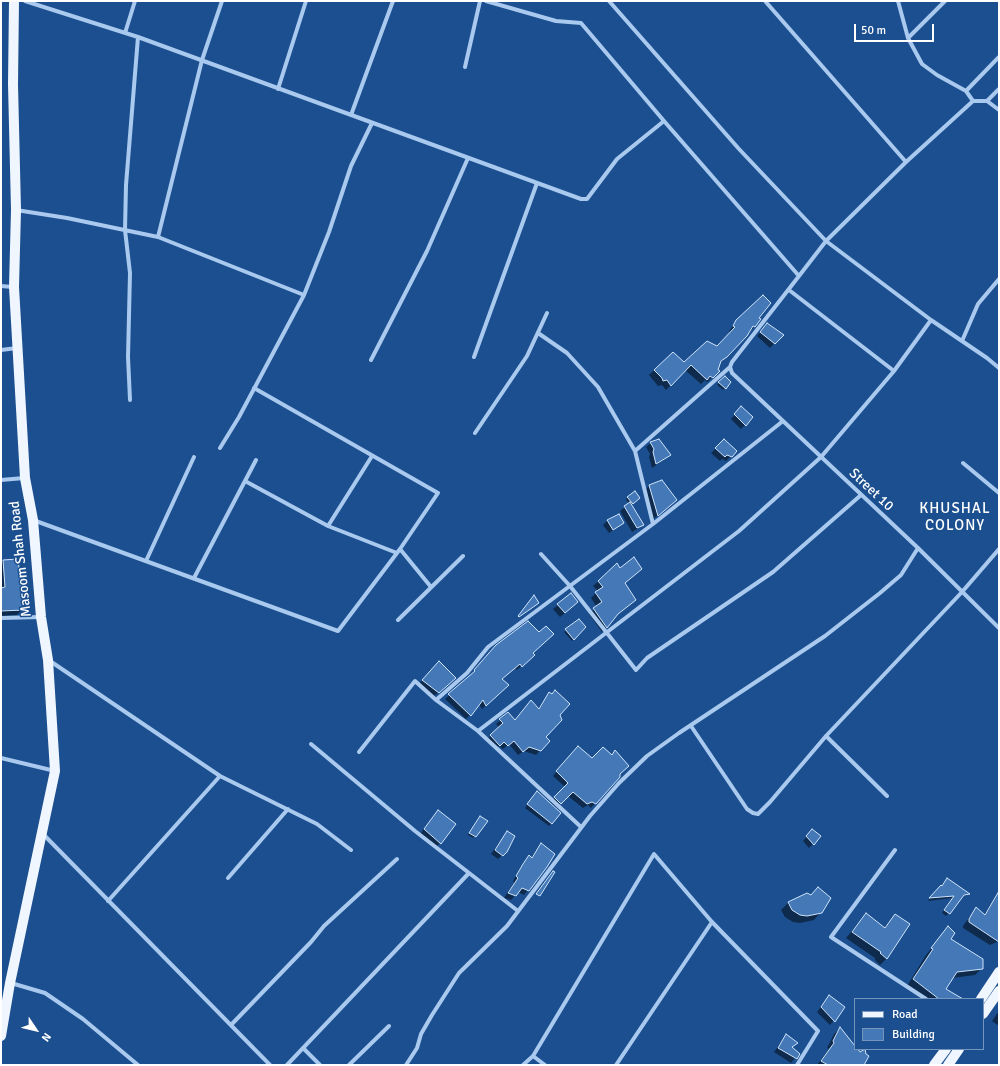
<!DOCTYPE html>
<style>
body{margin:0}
#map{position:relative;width:1000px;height:1066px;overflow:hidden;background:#1b4f8f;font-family:Signika,sans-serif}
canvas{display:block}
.frame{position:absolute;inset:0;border:2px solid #fff;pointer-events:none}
.legend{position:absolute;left:854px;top:998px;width:130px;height:52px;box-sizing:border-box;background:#1b4f8f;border:1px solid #7695bc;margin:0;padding:5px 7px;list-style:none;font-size:12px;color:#fff}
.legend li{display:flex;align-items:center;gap:8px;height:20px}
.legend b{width:20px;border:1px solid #7695bc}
.north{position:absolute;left:16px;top:1010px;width:40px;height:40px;-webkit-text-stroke:3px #1b4f8f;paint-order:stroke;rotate:125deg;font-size:11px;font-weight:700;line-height:16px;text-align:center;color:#fff}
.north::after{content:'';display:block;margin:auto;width:14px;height:18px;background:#fff;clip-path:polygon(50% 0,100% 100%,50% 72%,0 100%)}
.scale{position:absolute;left:854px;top:24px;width:80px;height:18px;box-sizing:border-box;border:2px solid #fff;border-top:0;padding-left:5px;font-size:12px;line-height:14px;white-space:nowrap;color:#fff;-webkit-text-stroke:3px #1b4f8f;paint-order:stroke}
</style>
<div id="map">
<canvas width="1000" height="1066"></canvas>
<div class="frame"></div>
<ul class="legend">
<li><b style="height:5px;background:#f0f6ff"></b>Road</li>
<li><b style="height:11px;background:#4478b7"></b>Building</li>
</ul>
<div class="north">N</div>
<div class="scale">50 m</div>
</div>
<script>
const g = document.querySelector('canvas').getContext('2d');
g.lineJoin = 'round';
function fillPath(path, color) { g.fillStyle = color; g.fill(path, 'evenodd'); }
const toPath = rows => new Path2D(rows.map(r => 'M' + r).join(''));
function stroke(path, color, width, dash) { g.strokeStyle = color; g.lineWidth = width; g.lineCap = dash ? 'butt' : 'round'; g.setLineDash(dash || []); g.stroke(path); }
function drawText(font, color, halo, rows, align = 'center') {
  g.font = font + ' Signika,sans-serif'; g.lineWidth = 3; g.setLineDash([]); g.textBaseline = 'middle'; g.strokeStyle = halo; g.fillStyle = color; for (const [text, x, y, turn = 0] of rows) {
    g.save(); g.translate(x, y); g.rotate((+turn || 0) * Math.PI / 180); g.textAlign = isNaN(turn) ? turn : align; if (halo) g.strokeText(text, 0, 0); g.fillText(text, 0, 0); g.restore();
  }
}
fillPath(toPath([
 [758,319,759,320,754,327,720,363,713,376,707,382,705,380,701,384,685,370,666,390,662,385,658,386,649,375,673,353,684,363,717,347,731,333,729,331,737,321],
 [767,325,782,335,770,348,757,336],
 [725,378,730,382,723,390,717,385],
 [741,408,745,425,741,429,731,419],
 [724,440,736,451,726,461,722,459,720,461,711,453],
 [651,443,670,455,652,468,649,457,650,454,646,447],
 [649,486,672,505,653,519,645,490],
 [627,497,639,498,631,505,643,525,632,532,620,511,629,504,626,499],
 [608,520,623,523,609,533,603,525],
 [17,560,23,609,17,615,1,616,1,561],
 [617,565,620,569,624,584,615,616,602,632,589,614,597,607,591,598,598,591,593,586],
 [571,595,573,606,560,617,553,609],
 [579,621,584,627,572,641,564,632],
 [532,653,533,655,517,670,515,667,501,680,504,689,482,709,479,704,466,719,445,699,471,676,477,667],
 [435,666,451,682,434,696,419,684],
 [549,694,558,715,544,737,540,750,536,755,524,751,518,755,509,744,503,749,499,746,496,749,486,740,500,728,496,724,508,714,514,721,528,705,538,709],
 [574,751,619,774,591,808,588,805,583,808,568,796,556,807,551,802,565,787,553,776],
 [534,796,552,823,549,826,525,808],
 [434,816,440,843,436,847,420,834],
 [478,819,475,836,473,838,468,835],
 [507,832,506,852,498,859,491,854],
 [808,835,820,836,809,848,803,841],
 [541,844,528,890,524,895,518,892,511,900,504,898,514,883,513,881,519,870,525,861,531,858],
 [947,879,968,894,961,897,946,916,942,913,952,898,928,901],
 [999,892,999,941,990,945,963,928,963,926,976,908,984,915],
 [807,895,821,912,814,920,800,923,793,922,785,917,781,910,788,903],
 [866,914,884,928,895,915,887,958,880,965,875,960,875,958,846,938],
 [948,928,950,939,982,968,975,975,952,978,945,990,952,999,925,999,907,986,926,955],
 [829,996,844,1007,830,1025,817,1012],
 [999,1011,999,1026,992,1021],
 [840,1028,857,1049,863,1065,817,1065,829,1049,827,1048,834,1034],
 [786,1036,797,1043,791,1048,798,1054,791,1063,774,1052]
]), '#0007');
const building = toPath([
 [763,295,771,303,759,318,761,319,755,327,753,326,747,336,727,357,721,361,718,370,720,371,713,378,710,376,707,380,691,365,671,386,667,380,663,381,662,378,654,370,673,352,684,362,707,341,717,346,735,327,733,326,736,320,763,295],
 [767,323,784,335,775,344,760,332,767,323],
 [725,376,731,382,726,389,718,382,725,376],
 [741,406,753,417,746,426,734,414,741,406],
 [659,439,671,455,656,464,653,452,654,449,650,442,659,439],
 [724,439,737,451,732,457,727,455,725,457,715,448,724,439],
 [662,480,677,500,658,516,649,485,662,480],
 [635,491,640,498,633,504,627,497,635,491],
 [630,502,644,525,637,528,624,506,630,502],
 [619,514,624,523,613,530,607,520,619,514],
 [634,557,642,569,625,583,636,600,618,614,607,628,593,608,602,602,595,592,603,587,598,581,617,563,620,568,634,557],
 [18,559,24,610,1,611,1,588,5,587,3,560,18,559],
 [571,593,578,602,565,613,557,604,571,593],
 [534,595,539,603,519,617,518,616,534,595],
 [579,619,586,627,574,640,565,629,579,619],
 [528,621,539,632,546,626,554,634,533,653,535,655,522,667,520,664,502,679,509,685,486,706,483,700,471,716,448,694,475,671,474,670,481,662,496,645,528,621],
 [439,661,456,678,439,693,422,680,439,661],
 [555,690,570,704,560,715,562,720,546,737,550,741,541,751,529,747,523,752,514,741,508,746,504,742,500,746,490,735,503,723,499,719,508,712,515,720,531,700,539,709,549,692,552,694,555,690],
 [578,746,592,758,603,747,612,755,615,750,629,766,620,774,620,777,596,804,592,802,587,804,573,792,561,804,554,797,568,783,556,771,578,746],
 [537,791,561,813,552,824,527,804,537,791],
 [438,810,456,824,441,844,424,829,438,810],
 [480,816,488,821,476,837,469,833,480,816],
 [812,829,821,836,814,845,806,836,812,829],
 [507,831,515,836,507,852,503,856,495,850,507,831],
 [541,843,555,854,547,867,529,891,522,888,516,896,508,893,518,878,516,876,523,864,529,855,532,858,541,843],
 [553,871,555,872,540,896,536,894,553,871],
 [947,878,970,894,964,895,950,914,944,910,954,896,929,898,941,885,942,886,947,878],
 [818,887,831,898,822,913,807,916,800,915,792,910,788,902,807,893,811,895,818,887],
 [999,891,999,942,969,922,969,919,976,907,985,915,999,891],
 [866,913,885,928,895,914,910,924,887,959,880,953,881,952,852,932,866,913],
 [948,926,955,933,951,939,983,959,983,969,957,972,946,989,963,999,939,999,913,979,933,949,931,948,948,926],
 [829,995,845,1007,835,1022,821,1007,829,995],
 [840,1027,855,1046,855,1049,858,1049,860,1052,865,1049,866,1054,869,1056,864,1065,828,1065,821,1061,834,1043,833,1041,840,1027],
 [786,1034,798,1043,792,1047,800,1054,797,1059,778,1048,786,1034]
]);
fillPath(building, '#4478b7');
stroke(building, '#cfe3fa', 1);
stroke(toPath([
 [25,1,138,37,581,199,587,199,617,159,664,121,799,276,826,241,906,162,973,101,987,101,999,110],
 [486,1,556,21,581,23,664,121],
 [609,1,739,149,826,241,931,320,987,358,999,368],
 [765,1,906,162],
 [898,1,908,38,922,64,937,75,966,91,973,101],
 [125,33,135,1],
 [908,38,945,1],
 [465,67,480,1],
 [278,89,306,1],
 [966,91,999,57],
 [987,101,999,89],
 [351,115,393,1],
 [16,210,67,218,158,237,202,60,222,1],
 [158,237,304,295,239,417,220,448],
 [1,286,13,287],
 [304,295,329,232,351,166,372,123],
 [962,341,978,304,999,279],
 [1,350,17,348],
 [474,357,537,183],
 [371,360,427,251,468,158],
 [730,367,732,373,918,548,999,628],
 [894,371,931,320],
 [130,400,128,357,130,273,125,230,126,185,138,37],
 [475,433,527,356,547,313],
 [635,451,730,367,732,362,799,276],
 [963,463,999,493],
 [1,480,24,478],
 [245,481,328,526,397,553],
 [33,520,338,631,400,549,438,493,254,388],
 [653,524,783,421],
 [328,526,372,456],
 [400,549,431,587],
 [541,554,570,586,636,670,647,658,773,572,861,495],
 [146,561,194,457],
 [194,578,256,460],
 [1,618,41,617],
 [398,620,463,556],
 [50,661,220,776,317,824,351,850],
 [436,700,478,731,739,531,821,457,894,371,789,290],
 [691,726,747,809,753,813,758,814,770,802,826,736,962,592,999,549],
 [478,731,581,827],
 [826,736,887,796],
 [311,744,415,831,518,911],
 [359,752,415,681,436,700,467,673,488,647,653,524,635,451,598,387,567,353,538,333],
 [1,758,55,771],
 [43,834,270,1065],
 [895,850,831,937,926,999],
 [228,878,288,809],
 [108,901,220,776],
 [11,983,45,993,83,1019,138,1065],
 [231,1025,311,942,324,926,397,859],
 [303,1048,320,1065],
 [533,1056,545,1065],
 [287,1065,469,873],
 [349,1065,389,1026],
 [406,1065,417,1048,421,1034,432,1015,459,973,507,926,590,816,619,783,647,756,679,733,825,636,880,593,901,575,918,548],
 [523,1065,533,1056,654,854,712,922,818,1031,797,1065],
 [616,1065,712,922]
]), '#a9c9ee', 4);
stroke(toPath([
 [981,999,999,972],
 [983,1014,999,991],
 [1,1036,10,983,55,771,48,660,41,617,33,520,25,478,14,287,16,210,13,84,14,1],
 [934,1065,946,1049],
 [948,1065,959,1049]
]), '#f0f6ff', 10);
drawText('14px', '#fff', '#1b4f8f', [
 ["Street 10",871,490,43],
 ["Masoom Shah Road",21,559,-96]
]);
g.letterSpacing = '1px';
drawText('15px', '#fff', '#1b4f8f', [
 ["KHUSHAL",955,509],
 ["COLONY",955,526]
]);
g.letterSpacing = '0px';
</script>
